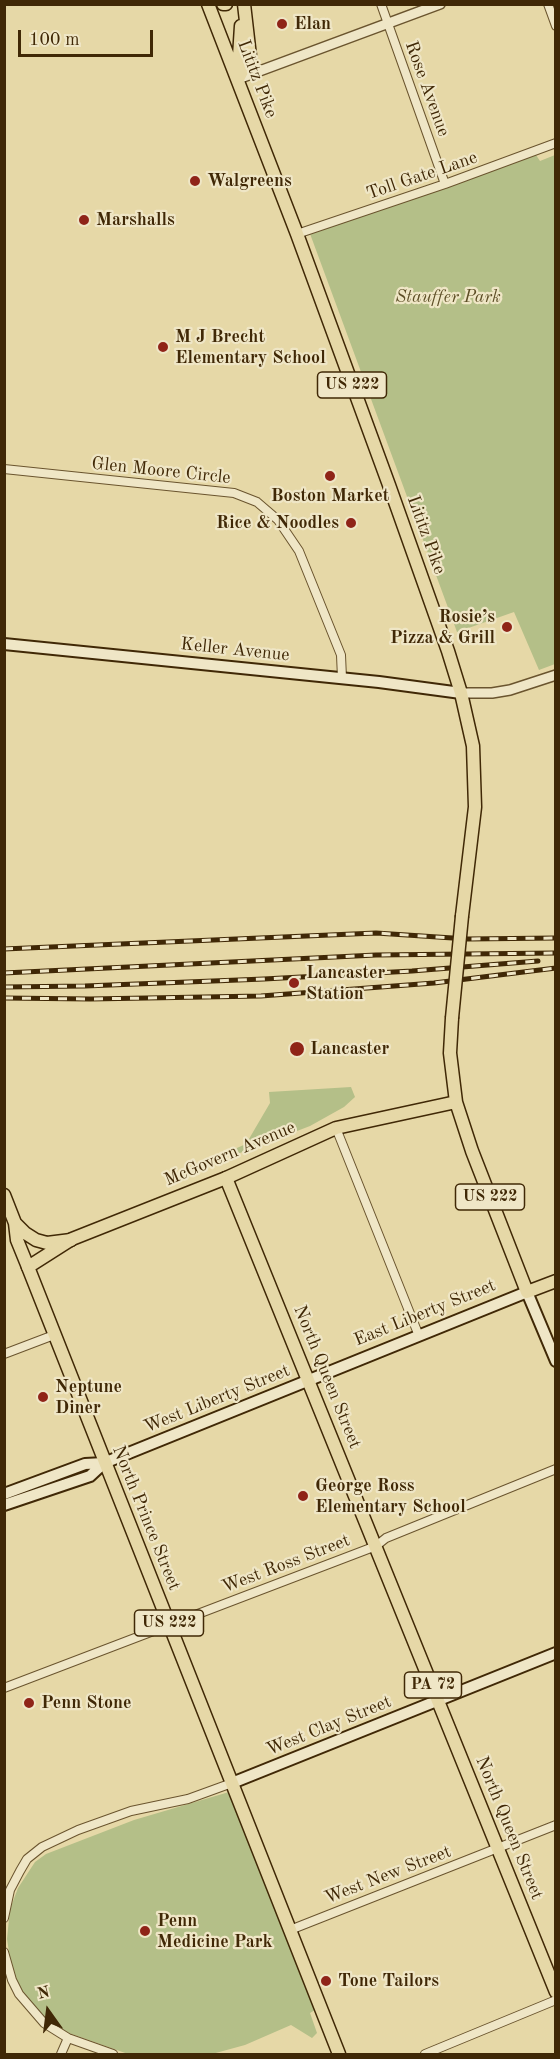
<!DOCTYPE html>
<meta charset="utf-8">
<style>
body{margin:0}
#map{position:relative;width:560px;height:2059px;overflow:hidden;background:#e6d8a7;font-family:"Old Standard TT",serif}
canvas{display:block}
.frame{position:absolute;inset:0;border:6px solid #402806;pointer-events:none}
.north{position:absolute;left:18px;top:1981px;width:60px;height:60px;-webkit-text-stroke:4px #efe6c6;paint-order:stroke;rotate:346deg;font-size:16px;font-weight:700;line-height:24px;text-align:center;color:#402806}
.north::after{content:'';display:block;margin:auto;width:21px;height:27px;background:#402806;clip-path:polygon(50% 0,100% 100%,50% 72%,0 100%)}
.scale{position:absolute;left:18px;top:30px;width:135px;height:27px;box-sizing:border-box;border:3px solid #402806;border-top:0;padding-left:8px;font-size:18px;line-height:21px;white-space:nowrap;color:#402806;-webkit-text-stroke:4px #efe6c6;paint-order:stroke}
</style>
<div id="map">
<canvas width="560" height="2059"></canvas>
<div class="frame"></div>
<div class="north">N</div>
<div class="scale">100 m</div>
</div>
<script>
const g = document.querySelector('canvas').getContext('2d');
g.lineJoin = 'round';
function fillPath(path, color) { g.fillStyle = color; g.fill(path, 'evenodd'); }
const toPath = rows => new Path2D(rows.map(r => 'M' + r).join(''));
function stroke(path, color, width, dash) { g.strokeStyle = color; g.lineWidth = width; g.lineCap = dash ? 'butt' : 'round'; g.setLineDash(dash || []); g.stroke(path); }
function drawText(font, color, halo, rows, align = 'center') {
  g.font = font + ' "Old Standard TT",serif'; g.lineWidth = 4.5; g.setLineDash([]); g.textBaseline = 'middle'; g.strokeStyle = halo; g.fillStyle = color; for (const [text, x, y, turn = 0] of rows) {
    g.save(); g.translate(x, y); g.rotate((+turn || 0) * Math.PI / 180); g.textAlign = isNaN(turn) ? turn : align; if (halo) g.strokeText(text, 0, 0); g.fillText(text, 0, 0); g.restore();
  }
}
fillPath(toPath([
 [534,152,540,161,555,155,555,664,539,670,514,612,457,632,309,231],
 [351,1087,355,1097,344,1107,310,1126,232,1156,230,1151,246,1144,270,1103,269,1092],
 [229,1792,315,2010,310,2013,317,2033,312,2038,291,2025,245,2045,212,2054,128,2054,69,2033,49,2022,32,2006,22,1994,11,1965,7,1939,10,1909,18,1888,35,1862,46,1854,134,1820]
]), '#b4bf88');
const minor = toPath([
 [381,4,445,184],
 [548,4,556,26],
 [297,234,445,184,556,143],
 [4,469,234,493,257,502,278,520,299,551,341,655,342,678],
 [336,1128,419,1336],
 [4,1354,54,1335],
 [4,1688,376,1546,386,1538,556,1469],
 [4,1918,10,1890,20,1871,27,1859,42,1847,78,1830,131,1811,188,1799,232,1783],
 [290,1930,556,1825],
 [4,1952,12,1980,19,1994,44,2023,68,2038,113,2054],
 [61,2054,68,2038],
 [425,2054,556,2000]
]);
const tertiary = toPath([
 [238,79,440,4],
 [461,693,492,693,510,690,556,675]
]);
const secondary = toPath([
 [4,644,379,682,461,693],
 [4,1494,85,1464,104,1463,527,1292,556,1361],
 [4,1505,90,1476,104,1463],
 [232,1783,556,1653]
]);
const primary = toPath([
 [226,1178,556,1992],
 [4,1195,15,1223,17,1240,28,1267],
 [15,1223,25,1233,36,1240,47,1243,71,1240]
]);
const trunk = toPath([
 [208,4,297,234,389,485,448,651,461,693,473,746,475,807,462,916],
 [223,4,226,4],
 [238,72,241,26],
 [238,79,250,56,244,4],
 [452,1018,450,1053,456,1102,472,1151,527,1292,556,1281],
 [339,2054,28,1267,72,1239,226,1178,336,1128,456,1102]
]);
stroke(minor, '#6a542e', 10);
stroke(tertiary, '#6a542e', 12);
stroke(secondary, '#402806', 14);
stroke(primary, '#402806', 15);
stroke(trunk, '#402806', 15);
stroke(minor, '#efe6c6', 8);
stroke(tertiary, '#efe6c6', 9);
stroke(secondary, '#efe6c6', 10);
stroke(primary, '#e6d8a7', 12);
stroke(trunk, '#e6d8a7', 12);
const rail = toPath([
 [4,949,376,933,468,939,556,938],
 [4,973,376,955,556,953],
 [4,987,85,986,264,979,412,971,538,961],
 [4,998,90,999,261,996,434,983,556,968]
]);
stroke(rail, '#402806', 5);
stroke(rail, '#efe6c6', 3, [9]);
const trunkBridge = toPath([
 [452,1018,462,916]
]);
stroke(trunkBridge, '#402806', 15, []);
stroke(trunkBridge, '#e6d8a7', 12);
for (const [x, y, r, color] of [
 [282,24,6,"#8f2418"],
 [195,181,6,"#8f2418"],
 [84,220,6,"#8f2418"],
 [163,347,6,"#8f2418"],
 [330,476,6,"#8f2418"],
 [351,523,6,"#8f2418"],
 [507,627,6,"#8f2418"],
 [294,983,6,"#8f2418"],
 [297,1049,8,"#8f2418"],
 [43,1397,6,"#8f2418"],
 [303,1496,6,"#8f2418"],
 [29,1703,6,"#8f2418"],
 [145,1931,6,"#8f2418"],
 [326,1981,6,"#8f2418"]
]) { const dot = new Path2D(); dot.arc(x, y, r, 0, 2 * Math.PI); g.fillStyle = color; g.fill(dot); stroke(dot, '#efe6c6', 2); }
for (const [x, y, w] of [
 [352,385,69],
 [490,1197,69],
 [169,1623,69],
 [433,1685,57]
]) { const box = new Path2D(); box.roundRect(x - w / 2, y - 13, w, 26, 4.5); g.fillStyle = '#efe6c6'; g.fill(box); stroke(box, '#402806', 1.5); }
drawText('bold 16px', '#402806', null, [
 ["US 222",352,385],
 ["US 222",490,1197],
 ["US 222",169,1623],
 ["PA 72",433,1685]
]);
drawText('bold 18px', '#402806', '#efe6c6', [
 ["Elan",294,24],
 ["Walgreens",207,181],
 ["Marshalls",96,220],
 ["M J Brecht",175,337],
 ["Elementary School",175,358],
 ["Boston Market",330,496,"center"],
 ["Rice & Noodles",339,523,"right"],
 ["Rosie’s",495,617,"right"],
 ["Pizza & Grill",495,638,"right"],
 ["Lancaster",306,973],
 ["Station",306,994],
 ["Lancaster",310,1049],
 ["Neptune",55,1387],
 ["Diner",55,1408],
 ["George Ross",315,1486],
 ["Elementary School",315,1507],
 ["Penn Stone",41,1703],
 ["Penn",157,1921],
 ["Medicine Park",157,1942],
 ["Tone Tailors",338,1981]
], 'left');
drawText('18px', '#402806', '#efe6c6', [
 ["Lititz Pike",257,79,69],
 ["Rose Avenue",427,89,70],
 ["Toll Gate Lane",422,176,-19],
 ["Glen Moore Circle",161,471,6],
 ["Lititz Pike",426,535,70],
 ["Keller Avenue",235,650,6],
 ["McGovern Avenue",230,1154,-23],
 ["East Liberty Street",425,1313,-22],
 ["North Queen Street",327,1377,68],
 ["West Liberty Street",217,1399,-22],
 ["North Prince Street",146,1518,68],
 ["West Ross Street",286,1564,-21],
 ["West Clay Street",329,1726,-22],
 ["North Queen Street",509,1828,68],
 ["West New Street",388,1875,-21]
]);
drawText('italic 18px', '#5d4e26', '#efe6c6', [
 ["Stauffer Park",448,297]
]);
</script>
